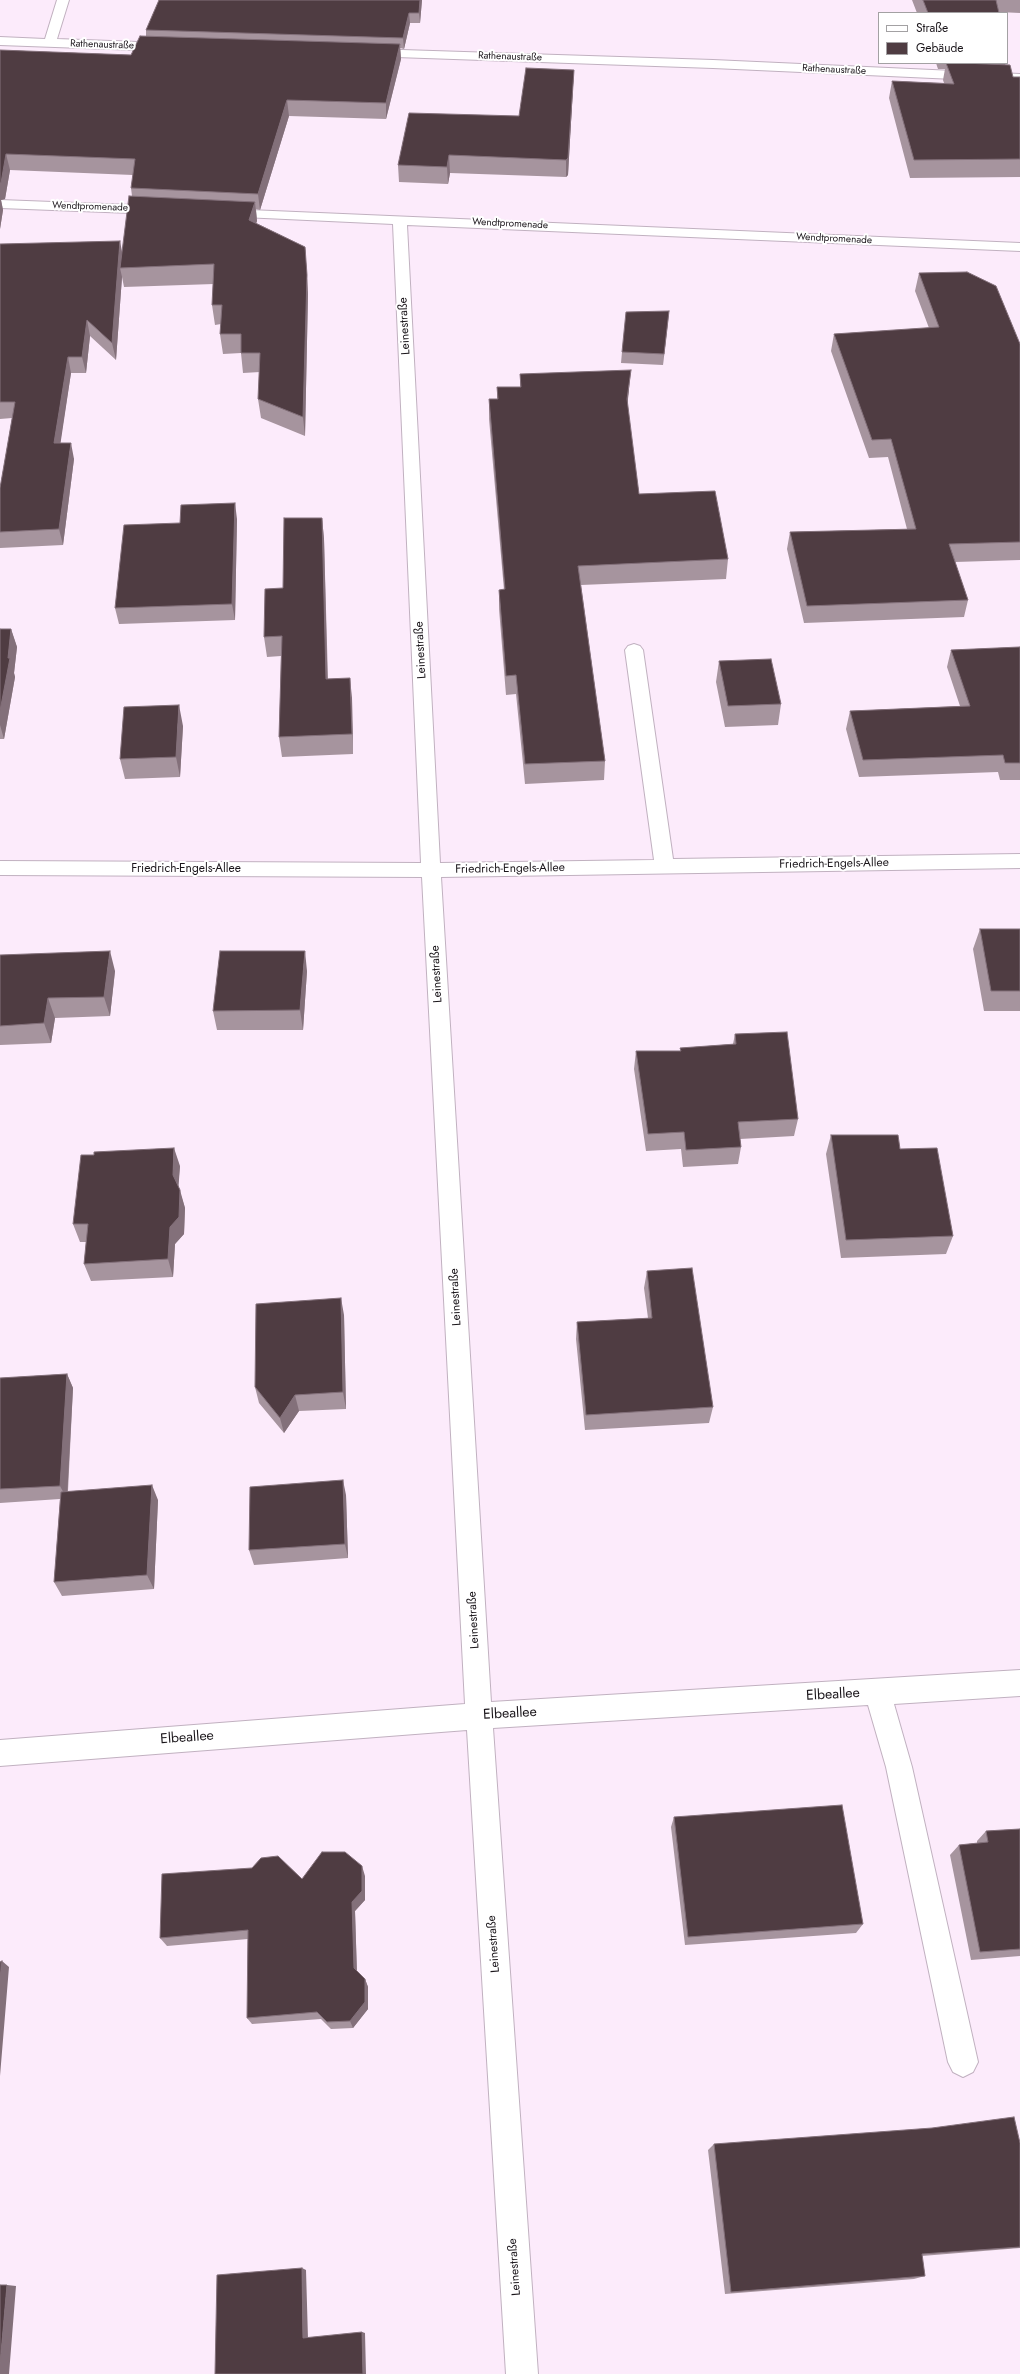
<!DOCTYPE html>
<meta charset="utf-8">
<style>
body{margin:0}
#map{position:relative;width:1020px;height:2374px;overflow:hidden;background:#fcebfb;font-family:Jost,sans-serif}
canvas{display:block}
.legend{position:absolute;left:878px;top:12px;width:130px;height:52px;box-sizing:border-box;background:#fff;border:1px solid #a3a1a3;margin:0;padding:5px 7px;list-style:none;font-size:12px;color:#1a151a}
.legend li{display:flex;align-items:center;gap:8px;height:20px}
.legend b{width:20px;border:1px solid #a3a1a3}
</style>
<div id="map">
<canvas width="1020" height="2374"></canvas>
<ul class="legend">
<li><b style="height:5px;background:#fff"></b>Straße</li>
<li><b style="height:11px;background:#4f3c42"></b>Gebäude</li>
</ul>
</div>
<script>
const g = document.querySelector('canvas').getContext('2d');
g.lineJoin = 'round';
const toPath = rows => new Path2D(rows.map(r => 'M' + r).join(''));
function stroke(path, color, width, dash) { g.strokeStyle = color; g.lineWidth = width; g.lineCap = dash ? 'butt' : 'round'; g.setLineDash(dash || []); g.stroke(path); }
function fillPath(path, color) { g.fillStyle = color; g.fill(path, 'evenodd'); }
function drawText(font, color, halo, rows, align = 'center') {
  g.font = font + ' Jost,sans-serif'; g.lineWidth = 4; g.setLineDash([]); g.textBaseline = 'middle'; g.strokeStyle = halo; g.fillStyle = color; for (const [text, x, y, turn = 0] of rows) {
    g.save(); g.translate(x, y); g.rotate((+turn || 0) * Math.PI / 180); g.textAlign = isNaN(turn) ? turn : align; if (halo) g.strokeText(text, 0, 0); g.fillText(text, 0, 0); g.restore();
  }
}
const minor = toPath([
 [57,0,69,0,57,39,165,43,171,47,165,51,0,45,0,37,45,39,57,0],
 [371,49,713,60,1020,74,1020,82,713,68,367,56,365,53,367,50,371,49],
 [0,200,158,206,165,210,158,214,0,208,0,200],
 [226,209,1020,243,1020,251,407,225,440,863,654,860,625,650,628,646,634,644,640,646,643,650,673,859,1020,854,1020,868,441,877,491,1702,1020,1670,1020,1696,894,1704,912,1767,978,2062,973,2072,963,2077,953,2072,948,2062,886,1767,868,1705,493,1728,538,2374,506,2374,467,1730,0,1766,0,1740,465,1704,422,877,0,875,0,861,421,863,393,224,221,216,219,213,226,209]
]);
stroke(minor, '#c1b1c0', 2);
fillPath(minor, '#fff');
fillPath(toPath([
 [422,0,420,23,410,23,404,49,400,48,401,59,386,119,289,116,260,210,256,209,257,221,256,223,305,247,308,294,305,436,261,418,258,399,260,372,243,373,241,353,223,354,220,334,221,324,215,325,212,305,214,284,124,287,122,277,116,360,90,336,86,373,71,373,60,443,74,459,63,545,0,548,0,488,12,418,0,419,0,244,122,252,132,196,131,188,133,175,10,170,5,199,1,200,3,210,0,229,0,50,131,55,146,36,146,30],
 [912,0,1020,0,1020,13,999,12,999,13,917,13],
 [936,63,1006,63,1005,65,1013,77,1020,77,1020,177,910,178,889,98,892,81,944,83,943,80,945,69,938,69],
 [574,70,573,87,568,175,566,177,450,173,448,184,399,182,398,165,519,116],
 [919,273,1020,344,1020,560,955,562,968,600,964,617,804,623,787,549,790,532,907,529,888,457,869,458,831,351,834,334,929,328,915,291],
 [669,311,663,365,621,363,622,352],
 [520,374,629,389,627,405,639,494,728,559,726,579,581,585,605,761,604,780,525,784,516,694,506,695,499,609,499,590,504,590,489,419,489,399,497,399,497,387,520,387],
 [322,518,324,539,328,679,352,698,353,754,282,757,279,737,281,656,267,657,264,637,283,588],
 [237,519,235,620,119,624,115,608,180,523],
 [0,629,11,629,17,647,14,673,15,677,4,739,0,739],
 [1020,647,1020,780,1000,780,998,772,859,777,846,729,850,711,960,706,947,667,951,650],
 [719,661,781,704,778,725,725,727,716,682],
 [183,726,180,777,125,779,120,759],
 [980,929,1020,929,1020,1011,984,1011,973,949],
 [0,955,115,971,110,1016,55,1018,51,1043,0,1045],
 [307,971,303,1030,217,1030,213,1011],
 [735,1034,798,1119,794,1136,740,1139,741,1147,738,1164,683,1167,681,1149,646,1151,634,1069,636,1051,680,1051,680,1048,733,1044],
 [831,1135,900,1149,953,1236,946,1254,841,1258,826,1154],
 [180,1166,178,1186,185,1208,184,1234,175,1244,173,1277,91,1281,84,1264,86,1242,80,1242,73,1224],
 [647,1271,713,1407,709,1423,585,1430,576,1339,577,1322,648,1318,644,1288],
 [344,1315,346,1409,299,1411,284,1433,259,1403,255,1387],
 [67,1374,73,1388,68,1491,158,1500,154,1589,62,1596,54,1582,60,1499,0,1503,0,1378],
 [346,1495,348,1558,254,1565,249,1550],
 [674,1817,863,1924,856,1933,685,1945,671,1827],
 [1020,1829,1020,1956,971,1960,950,1855,959,1845,977,1843,977,1841,986,1831],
 [365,1876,365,1900,355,1911,357,1972,365,1979,368,1987,368,2009,353,2028,331,2029,321,2019,252,2024,247,2018,248,1939,167,1946,160,1938,302,1879],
 [1020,2143,1020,2248,922,2256,925,2276,914,2279,725,2294,708,2150,714,2144]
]), '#a6949e');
fillPath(toPath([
 [420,0,422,0,420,23,419,13],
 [409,13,410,23,404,49,403,38],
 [400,44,401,59,386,119,386,103],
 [574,70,573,87,568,175,566,177,566,160],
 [287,100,289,116,260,210,258,194],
 [6,154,10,170,5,199,1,200,3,210,0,229,0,183],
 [449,155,450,173,448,184,447,167],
 [255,202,257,221,251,239,249,220],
 [120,241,123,257,120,268,122,277,116,360,112,343],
 [305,247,308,294,305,436,303,417],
 [669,311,668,322,663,365,664,354],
 [87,320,90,336,86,373,82,357],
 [68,357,71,373,58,460,54,443],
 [631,370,629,389,626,419,627,399],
 [71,443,74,459,63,545,59,529],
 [235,503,237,519,235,620,232,604],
 [322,518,324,539,328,699,326,679],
 [11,629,17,647,14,673,15,677,4,739,0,725,0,711,8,658],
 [350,678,352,698,353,754,352,734],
 [179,705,183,726,180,777,176,757],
 [110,951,115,971,110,1016,104,997],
 [305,951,307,971,303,1030,300,1010],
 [48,998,55,1018,51,1043,44,1023],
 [174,1148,180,1166,178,1193,173,1175],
 [180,1190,185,1208,184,1234,175,1244,173,1277,168,1259,170,1227],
 [341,1298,344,1315,346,1409,343,1392],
 [67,1374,73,1388,67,1499,60,1486],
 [295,1395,299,1411,284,1433,280,1418],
 [343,1480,346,1495,348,1558,345,1544],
 [152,1485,158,1500,154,1589,147,1575],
 [362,1866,365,1876,365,1900,355,1911,357,1976,354,1968,352,1902],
 [2,1961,9,1967,0,2076,0,1980],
 [365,1979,368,1987,368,2009,353,2028,350,2021],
 [302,2268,306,2270,308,2339,303,2338],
 [7,2285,16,2286,9,2374,0,2374,0,2365],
 [362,2332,365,2333,366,2374,363,2374]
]), '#83707a');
const building = toPath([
 [159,0,420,0,419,13,409,13,403,38,146,30,159,0],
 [923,0,996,0,999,13,928,13,923,0],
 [140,36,400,44,386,103,287,100,258,194,131,188,135,159,6,154,1,183,0,183,0,50,131,55,140,36],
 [946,63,963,63,1010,65,1013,77,1020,77,1020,159,914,160,892,81,954,84,946,63],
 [526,68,574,70,568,158,566,160,449,155,447,167,398,165,409,113,519,116,526,68],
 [129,196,255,202,249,220,305,247,307,275,303,417,258,399,260,353,241,353,241,334,220,334,222,305,212,305,214,264,120,268,129,196],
 [120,241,112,343,87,320,82,357,68,357,54,443,71,443,59,529,0,532,0,488,15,402,0,402,0,244,120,241],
 [967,272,996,286,1020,344,1020,542,949,544,968,600,807,606,790,532,916,529,891,439,872,440,834,334,939,327,919,273,967,272],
 [669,311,664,354,622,352,626,312,669,311],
 [631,370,627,399,639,494,715,491,728,559,578,566,605,761,525,764,516,675,506,676,499,590,505,589,489,399,498,399,497,387,521,387,520,374,631,370],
 [235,503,232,604,115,608,124,525,180,523,181,505,235,503],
 [284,518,322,518,326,679,350,678,352,734,279,737,282,636,264,637,265,589,283,588,284,518],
 [0,629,11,629,8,658,10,658,0,711,0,629],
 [1020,647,1020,763,1005,763,1003,755,863,760,850,711,970,706,951,650,1020,647],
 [771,659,781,704,728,706,719,661,771,659],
 [179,705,176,757,120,759,124,707,179,705],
 [980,929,1020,929,1020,991,991,991,980,929],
 [110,951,104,997,48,998,44,1023,0,1026,0,955,110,951],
 [220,951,305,951,300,1010,213,1011,220,951],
 [787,1032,798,1119,738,1122,741,1147,686,1150,684,1132,648,1134,636,1051,681,1051,680,1048,736,1044,735,1034,787,1032],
 [831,1135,898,1135,900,1149,937,1148,953,1236,846,1240,831,1135],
 [174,1148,173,1175,180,1190,179,1217,170,1227,168,1259,84,1264,88,1224,73,1224,81,1155,94,1155,94,1152,174,1148],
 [692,1268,713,1407,586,1415,577,1322,652,1318,647,1271,692,1268],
 [341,1298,343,1392,295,1395,280,1418,255,1387,256,1304,341,1298],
 [67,1374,60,1486,0,1489,0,1378,67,1374],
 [343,1480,345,1544,249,1550,250,1487,343,1480],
 [152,1485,147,1575,54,1582,61,1492,152,1485],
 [842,1805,863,1924,688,1937,674,1817,842,1805],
 [1020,1829,1020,1949,980,1952,959,1845,988,1842,986,1831,1020,1829],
 [322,1852,345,1852,362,1866,362,1891,352,1902,354,1968,365,1979,365,2002,350,2021,327,2022,317,2012,247,2018,248,1930,160,1938,162,1874,252,1868,261,1858,278,1856,302,1879,322,1852],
 [2,1961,0,1980,0,1962,2,1961],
 [1014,2117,1020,2143,1020,2247,922,2254,925,2276,731,2292,714,2144,932,2128,1014,2117],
 [302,2268,303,2338,362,2332,363,2374,215,2374,217,2275,302,2268],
 [0,2285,7,2285,0,2365,0,2285]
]);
fillPath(building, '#4f3c42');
stroke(building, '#83707a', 1);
drawText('10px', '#1a151a', '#fff', [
 ["Rathenaustraße",102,45,2],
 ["Rathenaustraße",510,57,2],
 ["Rathenaustraße",834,70,3],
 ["Wendtpromenade",90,207,2],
 ["Wendtpromenade",510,224,3],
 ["Wendtpromenade",834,239,3]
]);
drawText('12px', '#1a151a', '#fff', [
 ["Leinestraße",405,326,-93],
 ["Leinestraße",421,650,-93],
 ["Friedrich-Engels-Allee",834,864,-1],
 ["Friedrich-Engels-Allee",186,869],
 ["Friedrich-Engels-Allee",510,869,-1],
 ["Leinestraße",437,974,-93],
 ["Leinestraße",456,1297,-93],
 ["Leinestraße",474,1620,-93],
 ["Leinestraße",494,1944,-94],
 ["Leinestraße",515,2267,-94]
]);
drawText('14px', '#1a151a', '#fff', [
 ["Elbeallee",833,1695,-3],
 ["Elbeallee",510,1714,-3],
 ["Elbeallee",187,1738,-4]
]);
</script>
